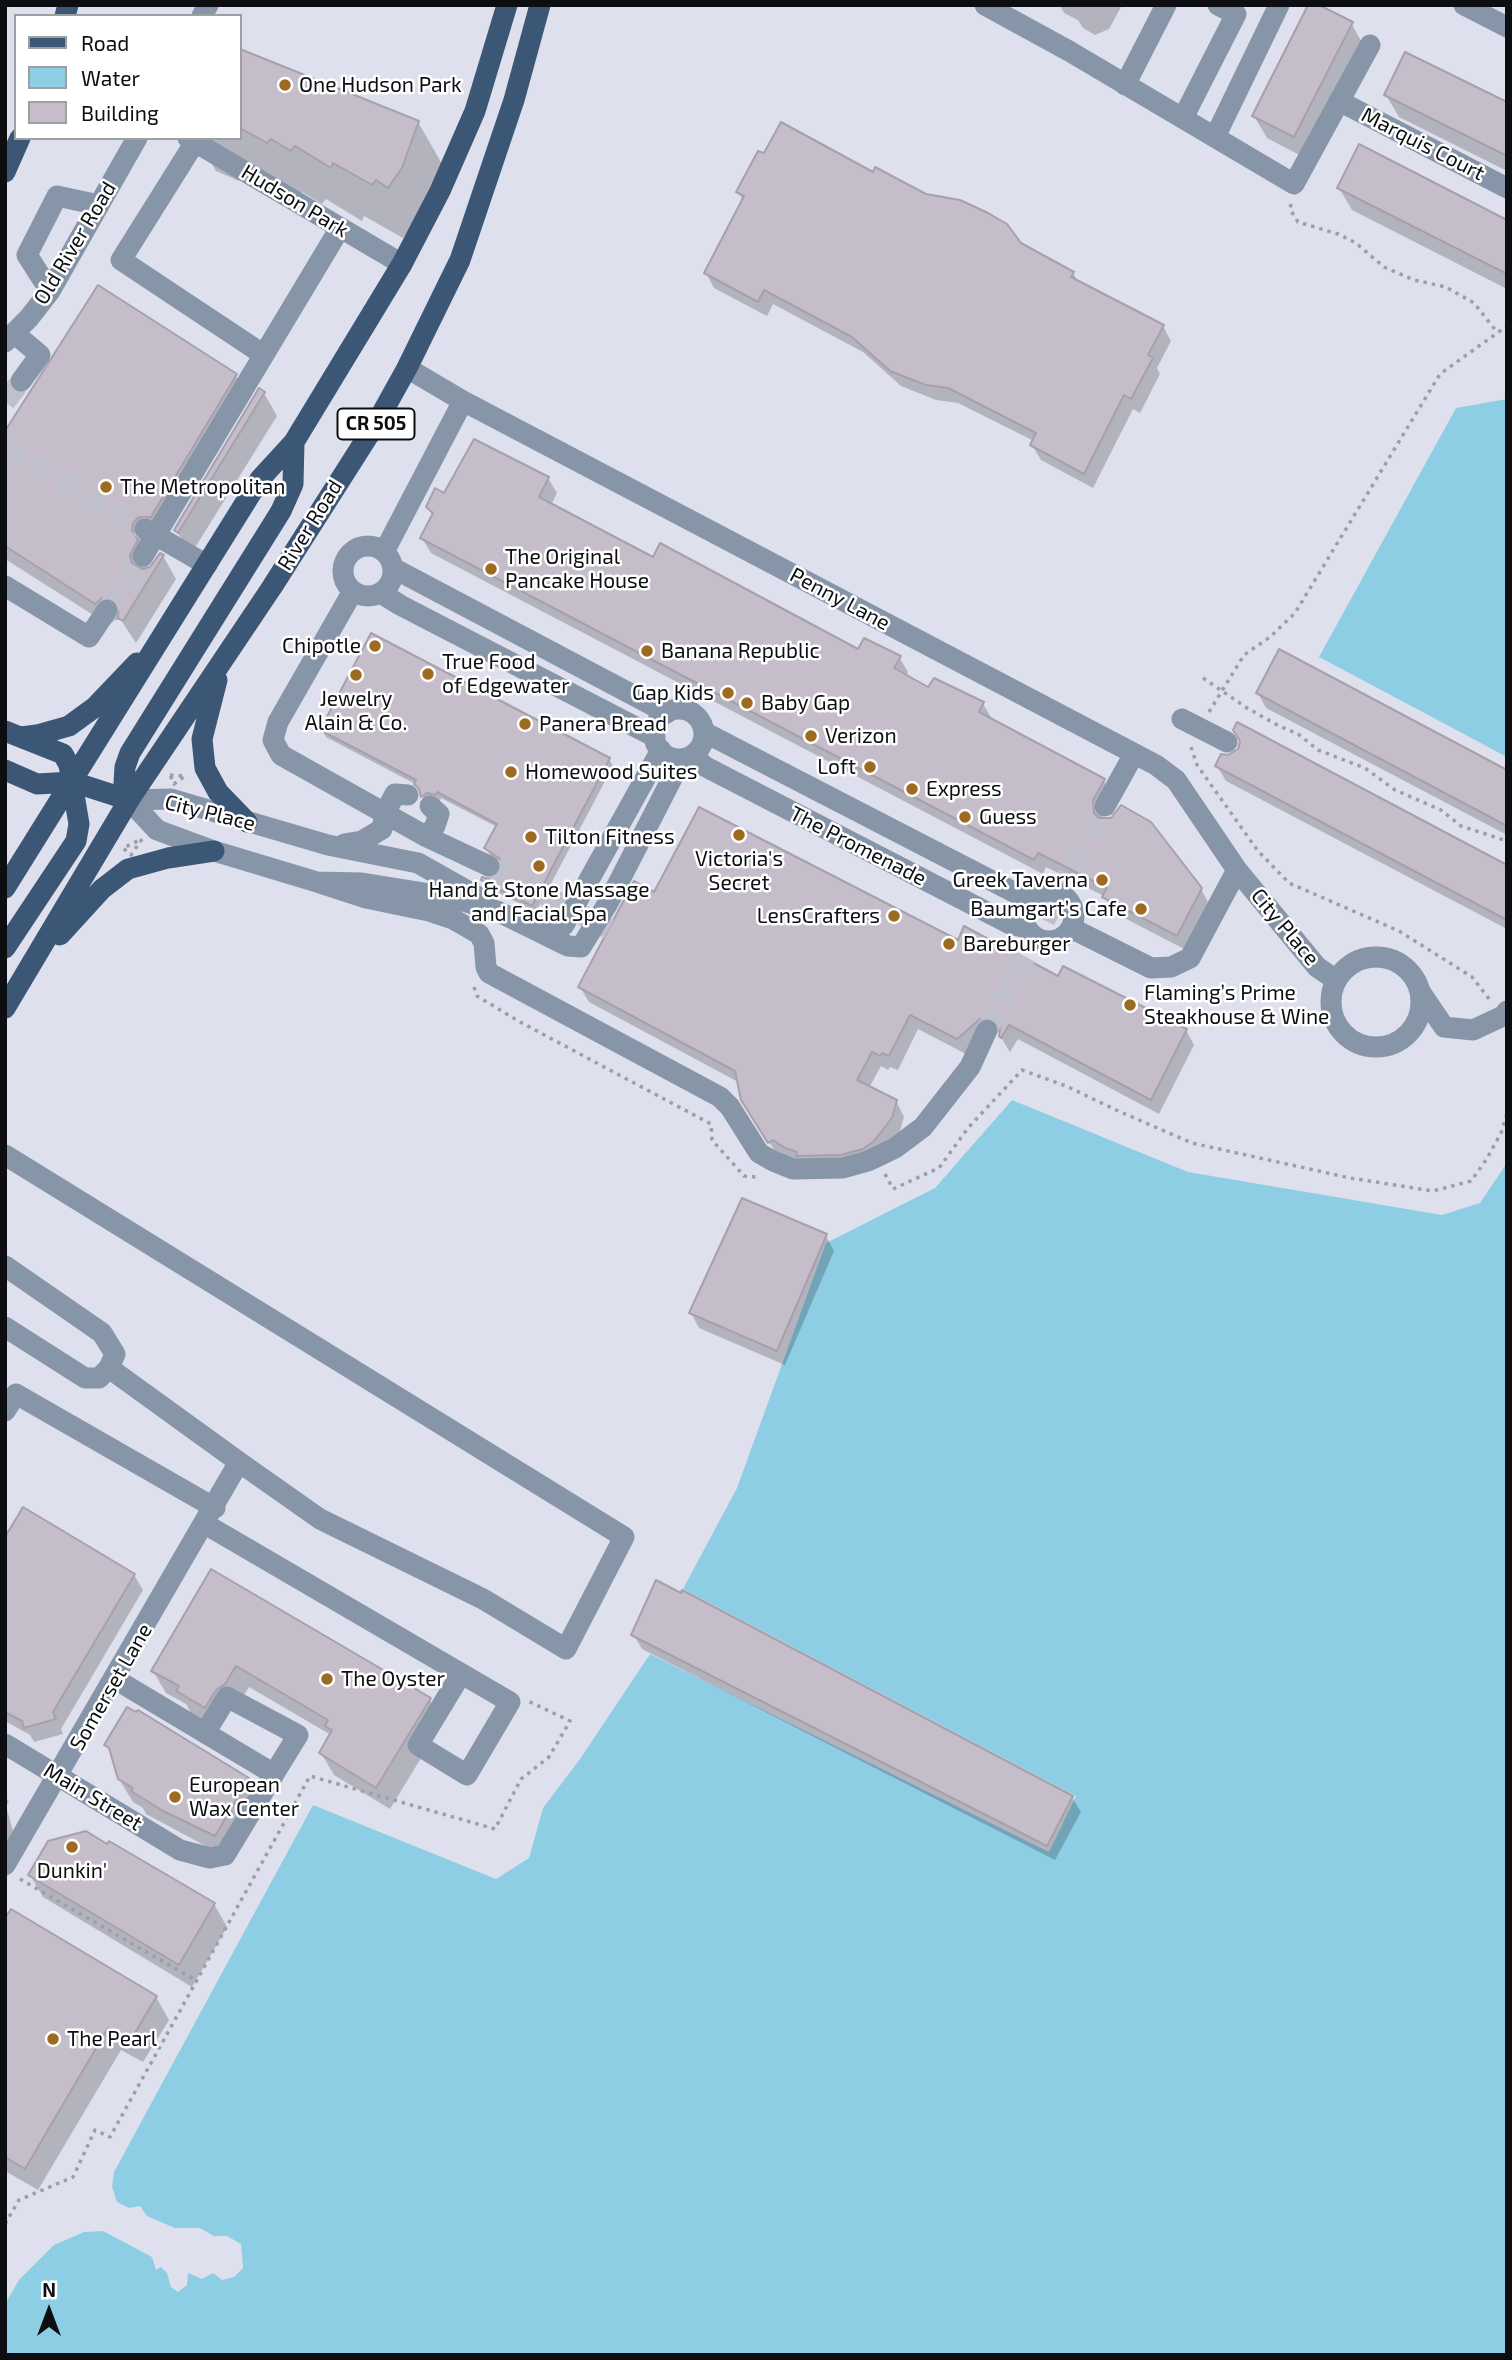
<!DOCTYPE html>
<meta charset="utf-8">
<style>
body{margin:0}
#map{position:relative;width:1512px;height:2360px;overflow:hidden;background:#dfe0ed;font-family:"Exo 2",sans-serif}
canvas{display:block}
.frame{position:absolute;inset:0;border:7px solid #0d0e12;pointer-events:none}
.legend{position:absolute;left:14px;top:14px;width:228px;height:126px;box-sizing:border-box;background:#fff;border:2px solid #9e9fa0;margin:0;padding:9px 12px;list-style:none;font-size:21px;color:#0d0e12}
.legend li{display:flex;align-items:center;gap:14px;height:35px}
.legend b{width:35px;border:2px solid #9e9fa0}
.north{position:absolute;left:14px;top:2276px;width:70px;height:70px;-webkit-text-stroke:5px #fff;paint-order:stroke;rotate:0deg;font-size:19px;font-weight:700;line-height:28px;text-align:center;color:#0d0e12}
.north::after{content:'';display:block;margin:auto;width:24px;height:32px;background:#0d0e12;clip-path:polygon(50% 0,100% 100%,50% 72%,0 100%)}
</style>
<div id="map">
<canvas width="1512" height="2360"></canvas>
<div class="frame"></div>
<ul class="legend">
<li><b style="height:9px;background:#3c5776"></b>Road</li>
<li><b style="height:19px;background:#8ecee4"></b>Water</li>
<li><b style="height:19px;background:#c5beca"></b>Building</li>
</ul>
<div class="north">N</div>
</div>
<script>
const g = document.querySelector('canvas').getContext('2d');
g.lineJoin = 'round';
function fillPath(path, color) { g.fillStyle = color; g.fill(path, 'evenodd'); }
const toPath = rows => new Path2D(rows.map(r => 'M' + r).join(''));
function stroke(path, color, width, dash) { g.strokeStyle = color; g.lineWidth = width; g.lineCap = dash ? 'butt' : 'round'; g.setLineDash(dash || []); g.stroke(path); }
function drawText(font, color, halo, rows, align = 'center') {
  g.font = font + ' "Exo 2",sans-serif'; g.lineWidth = 5; g.setLineDash([]); g.textBaseline = 'middle'; g.strokeStyle = halo; g.fillStyle = color; for (const [text, x, y, turn = 0] of rows) {
    g.save(); g.translate(x, y); g.rotate((+turn || 0) * Math.PI / 180); g.textAlign = isNaN(turn) ? turn : align; if (halo) g.strokeText(text, 0, 0); g.fillText(text, 0, 0); g.restore();
  }
}
fillPath(toPath([
 [1507,399,1507,757,1319,657,1456,408],
 [1012,1100,1188,1172,1442,1215,1480,1203,1507,1163,1507,2355,5,2355,5,2304,19,2280,54,2245,84,2232,103,2231,152,2257,156,2270,161,2267,167,2273,171,2287,178,2292,187,2285,188,2273,202,2279,213,2273,222,2280,234,2277,243,2268,241,2244,227,2236,214,2236,200,2228,175,2228,147,2216,140,2206,129,2208,117,2202,112,2187,114,2172,313,1805,496,1879,529,1858,543,1808,580,1759,650,1654,1049,1852,1076,1796,683,1589,737,1488,826,1243,935,1188]
]), '#8ecee4');
fillPath(toPath([
 [1060,5,1122,5,1109,29,1095,35,1083,28,1078,20,1064,13],
 [1351,23,1364,46,1307,159,1267,138,1254,116],
 [240,51,418,122,449,176,403,238,364,216,362,221,326,199,322,204,302,192,299,196,243,176,239,181,216,171,197,138,240,138],
 [1386,95,1507,104,1507,171,1399,117],
 [873,174,1020,245,1073,273,1079,283,1163,326,1171,341,1157,368,1160,374,1140,413,1133,409,1093,488,1041,460,1032,445,1034,441,958,403,936,400,901,386,863,352,773,304,767,316,714,288,706,273,743,200,738,192],
 [1339,188,1507,222,1507,289,1352,210],
 [236,376,249,398,146,570,151,569,163,556,176,579,136,643,121,620,115,620,109,625,5,559,5,435],
 [264,393,277,416,191,554,176,530],
 [548,478,557,493,551,505,654,559,858,651,899,657,908,672,906,676,929,689,983,704,992,719,991,720,1104,781,1112,796,1101,819,1201,889,1209,904,1186,950,1113,912,1104,896,1046,867,1043,874,431,553,422,538,433,517,428,507,445,495],
 [1258,693,1507,772,1507,835,1266,708],
 [322,730,609,759,613,766,536,912,487,887,483,880,497,879,503,872,504,864,490,855,486,848,497,827,441,798,440,801,426,803,417,785,326,737],
 [1217,766,1507,867,1507,929,1226,781],
 [654,894,959,942,1059,978,1186,1030,1194,1045,1159,1114,1018,1039,1010,1052,1000,1036,1001,1032,989,1034,966,1054,918,1029,898,1070,890,1067,888,1070,881,1066,869,1088,896,1101,904,1117,899,1134,850,1169,779,1157,752,1116,740,1083,589,1002,580,987],
 [826,1236,834,1251,785,1365,699,1328,691,1313],
 [5,1541,134,1575,143,1590,61,1729,63,1734,34,1742,30,1735,5,1721],
 [212,1571,430,1700,443,1722,390,1809,334,1775,321,1753,331,1735,249,1687,237,1707,229,1712,218,1729,191,1713,186,1704,166,1693,153,1671],
 [633,1634,1072,1797,1081,1812,1055,1860,642,1649],
 [107,1745,248,1779,261,1801,228,1858,146,1814,143,1808,133,1802,119,1779,113,1756],
 [5,1796,9,1802,6,1806,15,1838,5,1854],
 [30,1875,214,1904,227,1927,192,1987,43,1897],
 [5,1922,156,1997,169,2020,143,2062,121,2050,38,2190,5,2171]
]), '#0003');
const building = toPath([
 [1308,5,1319,5,1353,22,1294,137,1252,116,1308,5],
 [240,49,419,121,402,168,388,188,376,180,372,185,333,163,331,168,295,146,291,151,271,139,267,143,240,128,240,49],
 [1405,52,1507,102,1507,156,1384,95,1405,52],
 [781,122,873,172,875,167,926,194,960,200,988,213,1007,224,1021,243,1074,272,1071,277,1164,325,1148,355,1153,358,1131,399,1124,395,1084,474,1030,445,1036,433,948,388,926,385,890,371,852,337,764,290,758,302,704,273,744,196,736,192,758,151,764,153,781,122],
 [1359,144,1507,220,1507,274,1337,188,1359,144],
 [98,285,237,374,151,517,139,517,133,523,132,530,138,540,130,555,132,563,143,569,150,567,160,553,164,555,123,621,118,618,119,605,114,599,102,598,95,604,5,546,5,431,98,285],
 [259,388,265,392,178,533,174,530,259,388],
 [474,439,549,477,539,497,653,557,660,543,858,649,864,638,901,656,894,668,928,687,934,678,984,702,979,712,1105,779,1093,800,1094,813,1099,818,1111,818,1121,805,1151,822,1202,888,1177,936,1102,897,1107,888,1038,853,1034,860,420,538,433,513,426,507,435,488,444,493,474,439],
 [371,633,610,758,532,906,481,880,482,877,489,879,496,877,501,871,502,864,499,858,484,848,497,824,437,792,436,795,427,793,421,797,419,789,414,784,416,780,320,730,371,633],
 [1279,649,1507,770,1507,826,1256,693,1279,649],
 [1237,722,1507,865,1507,920,1215,766,1221,754,1228,755,1238,749,1240,741,1233,730,1237,722],
 [699,807,958,940,964,926,1058,976,1063,966,1187,1029,1151,1100,1009,1025,1001,1038,999,1036,1000,1029,998,1023,992,1018,980,1019,957,1039,910,1015,889,1056,882,1053,880,1056,872,1052,857,1080,897,1100,892,1118,873,1142,863,1149,841,1155,796,1156,797,1152,785,1148,773,1140,768,1143,741,1100,735,1071,578,987,634,881,654,892,699,807],
 [742,1198,827,1234,777,1351,689,1313,742,1198],
 [23,1507,135,1574,53,1712,56,1719,24,1728,22,1721,5,1712,5,1537,23,1507],
 [211,1569,431,1698,376,1788,319,1753,332,1730,325,1726,328,1720,236,1666,225,1684,216,1690,205,1708,176,1691,179,1686,151,1671,211,1569],
 [656,1580,681,1593,682,1590,1073,1796,1047,1846,631,1635,656,1580],
 [127,1707,136,1712,138,1710,249,1778,215,1836,163,1811,131,1791,133,1788,118,1779,109,1748,104,1745,127,1707],
 [86,1831,107,1844,109,1841,215,1903,179,1965,28,1875,48,1841,86,1831],
 [11,1909,157,1996,130,2041,108,2028,25,2169,5,2157,5,1918,11,1909]
]);
fillPath(building, '#c5beca');
stroke(building, '#a7a0ac', 2);
stroke(toPath([
 [5,402,21,381],
 [5,447,144,529],
 [107,610,143,556],
 [489,866,609,929],
 [987,1030,1105,806]
]), '#c0c0cc', 21, [21, 10]);
stroke(toPath([
 [1291,204,1290,209,1298,222,1338,234,1356,243,1384,267,1414,280,1446,287,1474,303,1497,332],
 [1203,678,1247,708,1279,726,1298,734,1318,750,1365,768,1395,790,1441,810,1461,826,1507,841],
 [1209,712,1244,655,1270,637,1295,613,1440,374,1507,326],
 [1191,747,1197,765,1258,851,1289,883,1399,931,1472,977,1490,1000],
 [170,775,185,776,174,784,170,775],
 [142,839,131,855,123,848,142,839],
 [474,987,477,996,520,1022,711,1124,712,1140,744,1176,757,1177],
 [885,1174,893,1189,939,1168,968,1128,1022,1070,1066,1086,1116,1110,1192,1143,1350,1178,1433,1191,1471,1181,1486,1160,1501,1133,1507,1114],
 [277,1804,291,1811],
 [20,1879,197,1981],
 [5,2224,19,2200,73,2177,95,2130,110,2137,310,1776,495,1829,521,1779,549,1757,570,1721,528,1701]
]), '#9d9ea8', 3.5, [3.5, 5]);
stroke(toPath([
 [985,5,1069,51,1294,184,1370,45],
 [1464,5,1507,27],
 [202,16,208,5],
 [1125,85,1166,5],
 [1339,101,1507,188],
 [1183,118,1236,14,1218,5],
 [1215,137,1279,5],
 [188,138,402,264],
 [195,142,121,260,264,355],
 [50,291,27,255,57,196,99,205],
 [14,333,40,355,21,381],
 [5,342,29,318,50,291,137,138],
 [407,368,463,401,1156,765,1176,780,1237,870,1317,967,1336,980],
 [145,529,207,565],
 '343 571a25 25 0 1 1 50 0a25 25 0 1 1-50 0Z',
 [384,552,463,401],
 [143,556,340,228],
 [393,568,667,713],
 [5,586,89,637,107,610],
 [353,591,278,722,273,740,281,755,427,837,489,866],
 [381,593,400,605,655,737],
 '654 734a25 25 0 1 1 50 0a25 25 0 1 1-50 0Z',
 [1182,719,1227,742],
 [704,732,1029,900],
 [692,756,706,767,1010,924,1027,928],
 [129,800,157,830,214,851,317,882,362,883,449,897,497,911,568,946,581,947,608,903,682,759],
 [129,800,171,799,328,845,418,863,480,898],
 [1105,806,1134,754],
 [427,837,435,826,439,814,430,806],
 [344,844,362,841,382,829,385,813,395,794,408,795],
 [317,882,366,898,429,911,453,919,479,934,484,943,486,967,489,973,720,1097,730,1107,759,1153,773,1161,793,1169,843,1168,868,1161,895,1148,923,1127,970,1067,987,1030],
 '1024 916a25 25 0 1 1 50 0a25 25 0 1 1-50 0Z',
 [1071,928,1151,968,1171,967,1190,958,1237,870],
 [541,932,555,931,564,925,661,750],
 '1331 1002a45 45 0 1 1 90 0a45 45 0 1 1-90 0Z',
 [1421,993,1444,1027,1473,1030,1503,1016,1507,1011],
 [5,1155,624,1537,566,1649,483,1599,320,1519,239,1462],
 [5,1266,102,1333,115,1354,109,1368,99,1378,85,1378,5,1327],
 [5,1411,16,1394,215,1508],
 [205,1524,510,1702,467,1775,418,1745,461,1674],
 [205,1733,227,1697,298,1735,274,1774],
 [5,1744,180,1850,210,1858,225,1855,274,1774,115,1679],
 [5,1865,239,1462,109,1368]
]), '#8696a8', 21);
stroke(toPath([
 [65,16,68,5],
 [5,172,20,138],
 [217,680,202,739,205,768,218,792,247,822],
 [5,731,63,754,69,765,79,824,76,841,5,948],
 [21,737,37,735,69,726,95,707,137,663],
 [5,770,37,784,73,782,129,800],
 [129,800,124,783,125,767,130,753,281,511,293,484,294,442],
 [5,888,260,479,294,442,402,264,440,191,475,111,507,5],
 [60,935,102,889,128,869,168,858,214,851],
 [5,1008,129,800,272,587,377,422,407,368,460,260,514,100,540,5]
]), '#3c5776', 21);
for (const [x, y, r, color] of [
 [285,85,7,"#9d6b20"],
 [106,487,7,"#9d6b20"],
 [491,569,7,"#9d6b20"],
 [375,646,7,"#9d6b20"],
 [647,651,7,"#9d6b20"],
 [428,674,7,"#9d6b20"],
 [356,675,7,"#9d6b20"],
 [728,693,7,"#9d6b20"],
 [747,703,7,"#9d6b20"],
 [525,724,7,"#9d6b20"],
 [811,736,7,"#9d6b20"],
 [870,767,7,"#9d6b20"],
 [511,772,7,"#9d6b20"],
 [912,789,7,"#9d6b20"],
 [965,817,7,"#9d6b20"],
 [739,835,7,"#9d6b20"],
 [531,837,7,"#9d6b20"],
 [539,866,7,"#9d6b20"],
 [1102,880,7,"#9d6b20"],
 [1141,909,7,"#9d6b20"],
 [894,916,7,"#9d6b20"],
 [949,944,7,"#9d6b20"],
 [1130,1005,7,"#9d6b20"],
 [327,1679,7,"#9d6b20"],
 [175,1797,7,"#9d6b20"],
 [72,1847,7,"#9d6b20"],
 [53,2039,7,"#9d6b20"]
]) { const dot = new Path2D(); dot.arc(x, y, r, 0, 2 * Math.PI); g.fillStyle = color; g.fill(dot); stroke(dot, '#fff', 2.5); }
for (const [x, y, w] of [
 [376,424,77]
]) { const box = new Path2D(); box.roundRect(x - w / 2, y - 15.5, w, 31, 5); g.fillStyle = '#fff'; g.fill(box); stroke(box, '#0d0e12', 2); }
drawText('bold 19px', '#0d0e12', null, [
 ["CR 505",376,424]
]);
drawText('21px', '#0d0e12', '#fff', [
 ["One Hudson Park",299,85],
 ["The Metropolitan",120,487],
 ["The Original",505,557],
 ["Pancake House",505,581],
 ["Chipotle",361,646,"right"],
 ["Banana Republic",661,651],
 ["True Food",442,662],
 ["of Edgewater",442,686],
 ["Gap Kids",714,693,"right"],
 ["Jewelry",356,699,"center"],
 ["Alain & Co.",356,723,"center"],
 ["Baby Gap",761,703],
 ["Panera Bread",539,724],
 ["Verizon",825,736],
 ["Loft",856,767,"right"],
 ["Homewood Suites",525,772],
 ["Express",926,789],
 ["Guess",979,817],
 ["Tilton Fitness",545,837],
 ["Victoria's",739,859,"center"],
 ["Secret",739,883,"center"],
 ["Greek Taverna",1088,880,"right"],
 ["Hand & Stone Massage",539,890,"center"],
 ["and Facial Spa",539,914,"center"],
 ["Baumgart’s Cafe",1127,909,"right"],
 ["LensCrafters",880,916,"right"],
 ["Bareburger",963,944],
 ["Flaming’s Prime",1144,993],
 ["Steakhouse & Wine",1144,1017],
 ["The Oyster",341,1679],
 ["European",189,1785],
 ["Wax Center",189,1809],
 ["Dunkin'",72,1871,"center"],
 ["The Pearl",67,2039]
], 'left');
drawText('21px', '#0d0e12', '#fff', [
 ["Marquis Court",1423,144,27],
 ["Hudson Park",295,201,31],
 ["Old River Road",75,243,-59],
 ["River Road",310,525,-58],
 ["Penny Lane",840,599,28],
 ["City Place",210,813,14],
 ["The Promenade",858,846,27],
 ["City Place",1285,927,50],
 ["Somerset Lane",111,1687,-60],
 ["Main Street",93,1797,31]
]);
</script>
